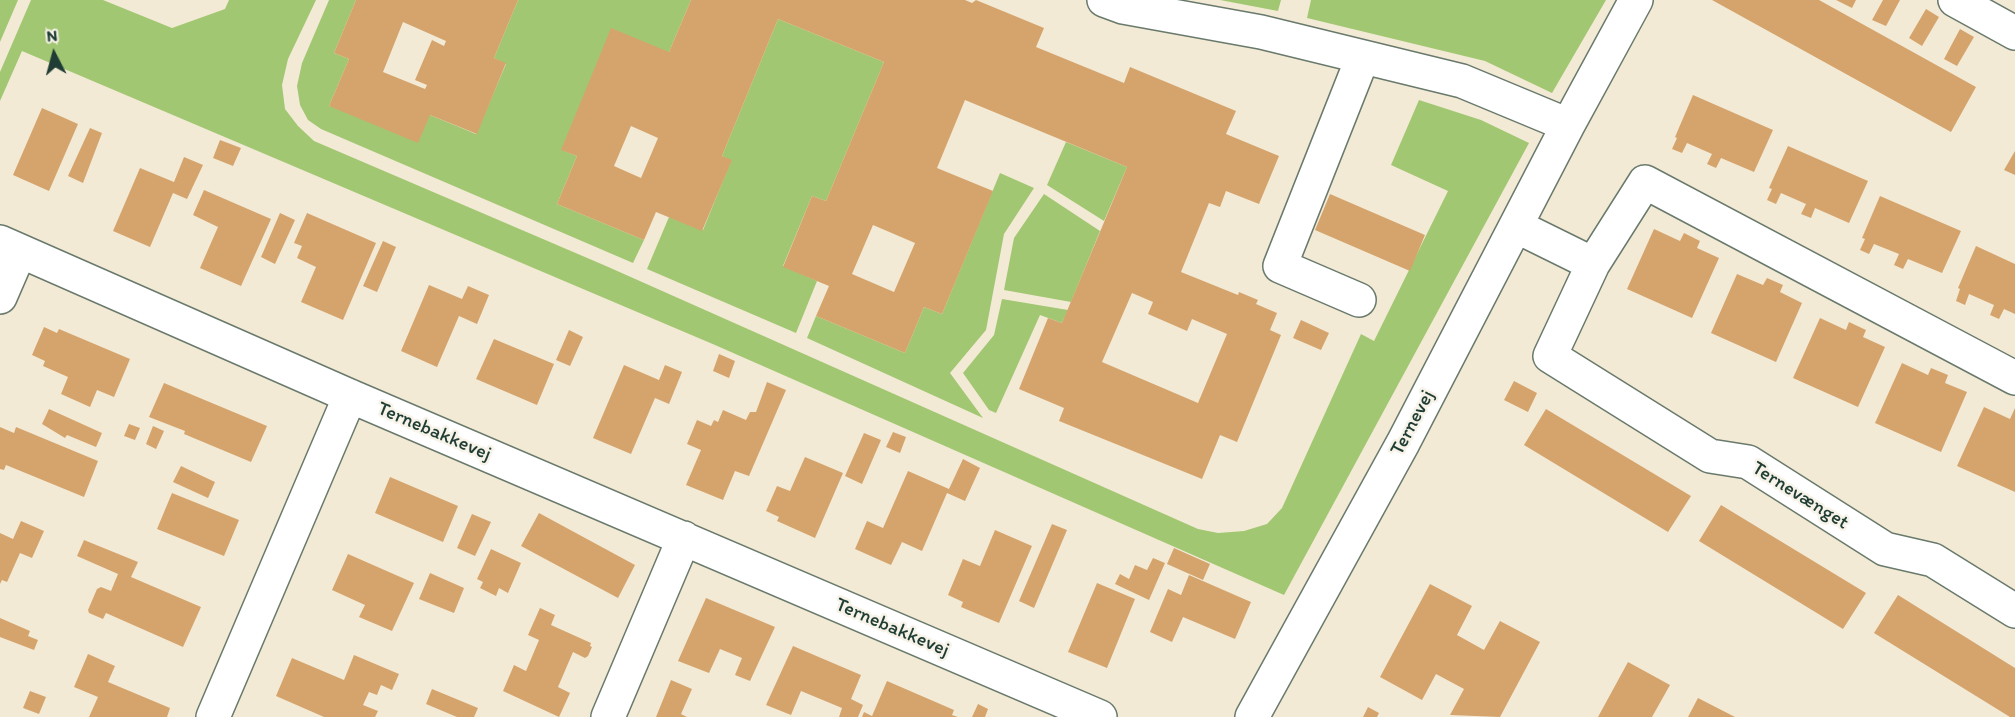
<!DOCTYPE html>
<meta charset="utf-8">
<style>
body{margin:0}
#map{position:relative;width:2015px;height:717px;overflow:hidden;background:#f3ead5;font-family:Itim,sans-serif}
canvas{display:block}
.north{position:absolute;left:24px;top:24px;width:60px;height:60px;-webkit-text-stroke:4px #f7f3e8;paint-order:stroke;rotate:354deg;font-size:16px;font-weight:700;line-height:24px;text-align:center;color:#1f3d34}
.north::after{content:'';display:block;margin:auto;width:21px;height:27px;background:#1f3d34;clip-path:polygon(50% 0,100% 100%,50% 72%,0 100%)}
</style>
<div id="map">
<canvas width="2015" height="717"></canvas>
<div class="north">N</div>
</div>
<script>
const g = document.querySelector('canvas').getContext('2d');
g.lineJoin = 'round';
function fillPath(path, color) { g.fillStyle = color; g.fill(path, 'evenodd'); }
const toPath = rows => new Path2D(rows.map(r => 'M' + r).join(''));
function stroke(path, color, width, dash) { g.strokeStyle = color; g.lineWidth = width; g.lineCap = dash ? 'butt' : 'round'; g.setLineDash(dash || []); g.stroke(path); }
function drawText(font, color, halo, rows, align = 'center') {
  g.font = font + ' Itim,sans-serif'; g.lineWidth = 5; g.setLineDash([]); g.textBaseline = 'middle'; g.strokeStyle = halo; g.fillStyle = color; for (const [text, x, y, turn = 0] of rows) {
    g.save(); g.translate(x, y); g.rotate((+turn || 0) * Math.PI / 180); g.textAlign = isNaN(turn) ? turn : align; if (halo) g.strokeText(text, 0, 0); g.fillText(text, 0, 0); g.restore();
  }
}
fillPath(toPath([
 [0,0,18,0,0,42],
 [31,0,103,0,172,28,225,9,229,0,316,0,288,59,282,85,285,109,298,126,314,141,606,266,1198,529,1218,533,1244,531,1267,524,1282,508,1361,334,1374,341,1448,191,1391,165,1419,100,1481,120,1529,143,1284,595,715,345,22,51,0,101,0,72],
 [329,0,356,0,334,53,349,59,329,106,430,115,476,134,506,64,494,58,518,0,691,0,669,52,562,150,577,156,557,204,644,240,633,263,321,129,308,120,300,105,297,86,302,63],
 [1220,0,1281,0,1278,11],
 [1311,0,1606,0,1552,93,1485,61,1307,18],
 [778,19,884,62,826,201,812,196,783,266,817,281,796,333,647,269,669,217,703,230,731,161,722,156],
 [1066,142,1127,167,1104,221,1047,185],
 [1000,173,1034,188,1004,234,986,330,950,373,983,418,807,338,816,316,905,353,924,307,942,314],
 [1044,194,1100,231,1071,302,1004,290,1014,238],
 [1002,299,1068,310,1062,323,1040,315,996,413,989,410,963,373,994,335]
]), '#a2c772');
fillPath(toPath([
 [356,0,518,0,494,58,506,63,477,134,430,115,418,143,329,106,349,59,334,53],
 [403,22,446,41,444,46,432,40,415,80,427,85,425,89,383,72],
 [691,0,965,0,972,3,976,0,1044,28,1036,47,1124,83,1130,67,1236,111,1226,134,1279,156,1259,204,1226,191,1220,207,1209,203,1181,272,1238,295,1239,292,1258,300,1256,304,1277,313,1270,330,1281,335,1237,442,1220,435,1202,479,1059,421,1064,408,1019,389,1048,318,1062,323,1127,167,965,100,937,168,993,191,942,314,924,307,905,353,816,316,829,286,783,267,812,196,826,201,884,62,778,19,722,156,732,160,702,231,656,212,644,240,557,204,577,156,561,150,611,28,669,52],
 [631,126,658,138,641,178,614,166],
 [873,225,915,243,894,292,852,274],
 [1132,293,1153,302,1148,314,1187,331,1192,319,1227,334,1198,403,1102,362],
 [1712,0,1819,0,1976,87,1951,132],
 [1836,0,1856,0,1852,8],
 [1883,0,1900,0,1886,26,1872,20],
 [1926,9,1939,17,1922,46,1909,38],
 [1960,29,1974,37,1957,66,1944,59],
 [1693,95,1773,130,1754,172,1721,158,1716,168,1707,164,1712,154,1687,143,1682,153,1672,149,1677,138,1675,137],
 [42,108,78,124,49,191,13,175],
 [90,128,102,133,83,183,68,176],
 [220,140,241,148,233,166,213,158],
 [1788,146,1868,181,1849,223,1815,208,1811,218,1801,214,1806,204,1781,193,1776,204,1767,200,1772,189,1769,188],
 [2015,151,2015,175,2004,170],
 [184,157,203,165,187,199,173,193,150,247,113,231,140,168,174,182],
 [204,190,271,219,241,286,200,268,218,227,193,215],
 [1330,194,1425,235,1410,271,1315,230],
 [1880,196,1961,231,1942,273,1908,259,1903,269,1894,265,1899,254,1874,244,1869,254,1860,250,1865,239,1862,238],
 [280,213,295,220,275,264,261,257],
 [307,213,376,243,343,320,301,302,316,267,297,258,302,246,294,243],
 [1654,229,1680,241,1684,233,1700,241,1697,248,1719,258,1692,318,1627,289],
 [383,241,396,247,377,292,363,286],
 [1976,246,2015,264,2015,314,2004,309,1999,319,1990,315,1994,305,1969,294,1965,305,1956,301,1960,289,1958,288],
 [1737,274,1763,285,1767,278,1783,285,1780,292,1802,303,1776,362,1711,333],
 [429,285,462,299,468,286,489,295,477,324,459,316,437,367,401,351],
 [1820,318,1846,330,1849,322,1866,330,1863,337,1885,347,1858,407,1793,378],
 [1301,320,1329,333,1321,350,1293,338],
 [44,327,57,333,59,329,130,359,114,397,97,390,90,407,61,394,68,377,43,366,45,361,32,355],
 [569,330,583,337,570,366,556,360],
 [494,339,554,364,537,405,476,379],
 [719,354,735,361,729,378,713,371],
 [1902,363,1928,375,1931,368,1948,375,1945,383,1967,392,1941,452,1875,423],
 [624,365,659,380,665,365,682,372,669,404,655,398,631,454,593,438],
 [1514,381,1537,393,1528,412,1504,400],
 [767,382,786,390,749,476,735,471,723,500,686,485,701,450,687,444,697,420,711,426,714,420,718,422,723,410,746,420,750,412,756,412],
 [164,383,267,426,251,462,184,434,185,431,149,417],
 [1984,407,2010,419,2015,408,2015,492,1957,466],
 [49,409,102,433,96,447,67,435,65,438,42,424],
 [1546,409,1691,496,1668,532,1524,445],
 [129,424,140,428,135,440,124,436],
 [153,426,164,431,156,449,146,444],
 [0,427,14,433,16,427,98,461,84,497,6,465,4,470,0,469],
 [893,432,906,437,900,453,886,447],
 [864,433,881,440,862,484,845,476],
 [805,457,843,473,815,538,777,521,779,517,766,511,777,486,790,491],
 [963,459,980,468,965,501,947,493,922,551,902,542,891,565,855,549,867,521,883,528,908,471,949,489],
 [181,466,215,482,208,498,173,482],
 [390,477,458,506,443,542,375,513],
 [172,493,239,520,224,556,157,529],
 [1721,505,1866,593,1843,629,1699,541],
 [539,513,635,565,618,598,521,546],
 [472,514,491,522,475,556,457,548],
 [21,521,44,531,32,558,20,553,7,582,2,580,0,584,0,533,13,539],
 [1052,524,1067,530,1034,608,1019,601],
 [995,530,1032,546,999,623,961,607,963,602,948,595,963,559,980,566],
 [84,540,138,562,131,577,201,607,183,647,106,613,103,619,89,613,88,610,97,589,101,587,111,591,118,574,77,556],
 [1174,548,1210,564,1203,580,1167,564],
 [491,549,521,563,508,593,499,588,496,596,480,588,483,582,477,579],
 [348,554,414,583,392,631,359,617,365,605,332,590],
 [1153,558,1165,563,1149,600,1115,584,1120,574,1129,579,1135,565,1147,570],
 [430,573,464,588,454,613,419,599],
 [1189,575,1251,602,1235,639,1183,617,1172,642,1150,632,1168,589,1181,595],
 [1097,583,1135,599,1107,668,1068,652],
 [1430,584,1472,606,1457,635,1484,650,1500,621,1540,642,1500,717,1450,715,1464,689,1436,674,1422,700,1380,677],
 [1898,595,2015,668,2015,717,2010,717,1874,633],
 [706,598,775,627,750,681,735,675,742,658,720,649,709,673,678,661],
 [540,608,555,615,551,625,591,643,590,646,592,647,588,656,585,658,573,652,558,687,570,693,559,717,503,691,514,665,526,671,539,640,528,635],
 [0,618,30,631,28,636,38,640,34,650,0,637],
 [793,646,861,675,851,699,863,705,858,717,839,717,842,708,801,691,791,715,766,705],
 [88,654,115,666,108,682,170,708,167,717,89,717,98,697,74,687],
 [354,655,399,674,392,690,381,685,377,695,369,692,363,705,378,711,375,717,324,717,276,696,292,658,344,680],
 [1628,662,1670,685,1652,717,1598,717],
 [671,680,692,689,681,714,687,717,656,717],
 [887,681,954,710,952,715,958,717,862,717,864,712,872,716],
 [432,689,478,708,474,717,457,717,426,704],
 [30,691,46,697,39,714,23,708],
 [1698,698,1735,717,1688,717],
 [978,704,988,709,985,717,972,717],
 [1368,707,1379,713,1377,717,1363,717]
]), '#d5a46d');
const minor = toPath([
 [1104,0,1123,7,1261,32,1462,81,1568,125],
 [1955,0,2015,33],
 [1516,226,1593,264],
 [0,242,350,396,1100,717],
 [0,297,20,251],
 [1359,300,1280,266,1362,59],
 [2015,378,1645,182,1593,264,1550,356,1710,456,1748,462,1885,549,1933,560,2015,611],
 [213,717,350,396],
 [608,717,684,538],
 [1252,717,1403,443,1568,125,1636,0]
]);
stroke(minor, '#697a6c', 36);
stroke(minor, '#fff', 33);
drawText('20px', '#1f3d34', '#f7f3e8', [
 ["Ternevej",1413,423,-62],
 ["Ternebakkevej",434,432,23],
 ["Ternevænget",1800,496,32],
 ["Ternebakkevej",892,628,23]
]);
</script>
